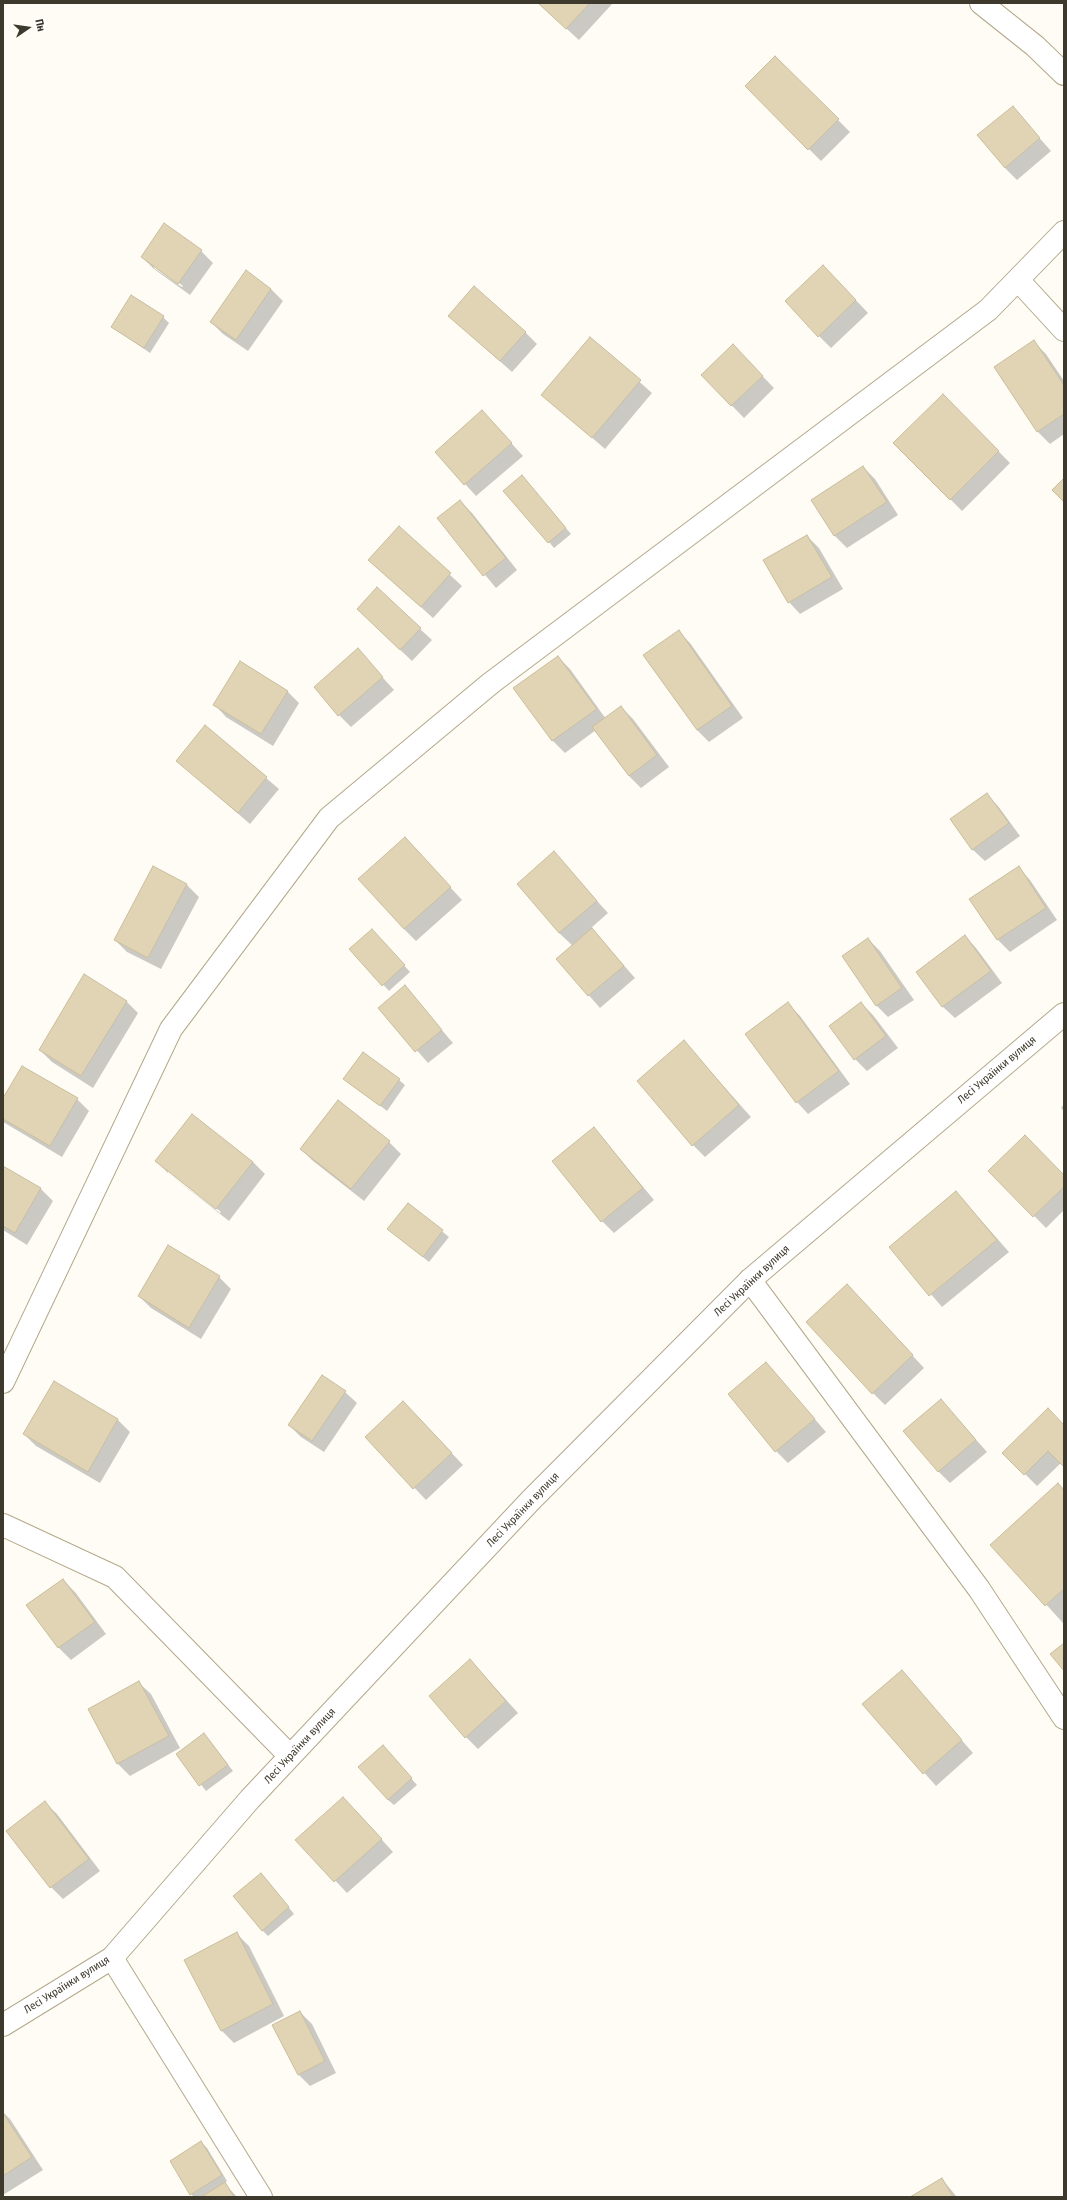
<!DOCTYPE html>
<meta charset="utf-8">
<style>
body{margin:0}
#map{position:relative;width:1067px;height:2200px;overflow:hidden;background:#fefcf5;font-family:"Fira Sans Condensed",sans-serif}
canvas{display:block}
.frame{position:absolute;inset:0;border:4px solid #3e392d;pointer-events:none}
.north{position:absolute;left:8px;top:8px;width:40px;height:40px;-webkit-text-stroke:3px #fff;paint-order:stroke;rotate:77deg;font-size:11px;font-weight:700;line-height:16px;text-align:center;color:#3e392d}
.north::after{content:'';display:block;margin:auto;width:14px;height:18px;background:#3e392d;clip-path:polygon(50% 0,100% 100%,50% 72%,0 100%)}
</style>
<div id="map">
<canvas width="1067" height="2200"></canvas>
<div class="frame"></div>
<div class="north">Пн</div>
</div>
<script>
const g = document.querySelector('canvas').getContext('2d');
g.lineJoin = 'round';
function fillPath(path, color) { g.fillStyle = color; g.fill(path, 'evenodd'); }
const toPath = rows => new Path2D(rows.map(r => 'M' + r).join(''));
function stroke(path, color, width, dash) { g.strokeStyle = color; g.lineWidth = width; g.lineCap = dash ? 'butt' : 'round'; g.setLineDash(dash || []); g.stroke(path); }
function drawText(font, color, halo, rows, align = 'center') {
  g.font = font + ' "Fira Sans Condensed",sans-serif'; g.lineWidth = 3.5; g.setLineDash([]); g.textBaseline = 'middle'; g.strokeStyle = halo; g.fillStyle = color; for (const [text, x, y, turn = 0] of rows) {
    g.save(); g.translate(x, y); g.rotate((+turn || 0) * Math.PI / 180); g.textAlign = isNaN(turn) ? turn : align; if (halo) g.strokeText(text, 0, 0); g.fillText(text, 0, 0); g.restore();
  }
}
fillPath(toPath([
 [538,3,613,3,579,40],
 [775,57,850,132,821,161,746,86],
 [1012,107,1051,151,1017,180,1005,168],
 [201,251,213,263,190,295,154,269,142,257],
 [154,265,183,286,182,287,154,268],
 [246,272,271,289,283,301,248,351,223,334,211,322],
 [835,278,868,313,831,348,819,336],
 [449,316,525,332,537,344,512,372],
 [163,317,169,323,150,353,112,327],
 [590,338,652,393,605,449,543,395],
 [1034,342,1046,354,1064,381,1064,434,1050,444,1038,432,995,367],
 [745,358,774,388,744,418,702,375],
 [943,395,1010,463,962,511,895,443],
 [482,411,523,456,476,496,436,452],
 [863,467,875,479,898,515,847,548,835,536,812,500],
 [527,482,571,534,554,548,549,542],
 [460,501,472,513,517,570,496,588,438,519],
 [399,528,462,586,433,618,382,572],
 [807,536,819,548,843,589,800,614,789,602],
 [370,621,420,629,432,640,412,661],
 [678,631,690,643,743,718,709,742,697,730],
 [358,650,394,690,351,727,339,715],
 [558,657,570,669,606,719,621,707,633,719,669,767,641,788,629,776,596,730,565,753,553,741,515,689],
 [287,691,299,703,273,746,226,717,215,705],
 [206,727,279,789,250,824,177,761],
 [986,794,998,806,1020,836,985,861,973,850,951,820],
 [405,838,462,900,416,941,404,929],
 [554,853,608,913,591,928,635,978,600,1008,557,959,573,946,559,933],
 [153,867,187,885,199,897,161,969,127,952,115,940],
 [1019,868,1030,880,1057,920,1010,952,998,940,970,899],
 [378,936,410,972,389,991,351,949],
 [965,936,976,948,1002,983,955,1018,943,1007,917,972],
 [868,939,880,951,914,1000,888,1017,876,1005],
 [405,987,453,1043,428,1063,380,1008],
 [126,1001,138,1013,93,1088,52,1062,40,1050],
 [861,1003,873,1015,898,1048,867,1071,855,1059,830,1026],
 [788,1004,800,1016,850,1084,808,1114,797,1102],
 [684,1042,751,1117,705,1157,693,1145],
 [23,1067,77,1099,89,1111,62,1157,3,1122,3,1100],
 [344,1078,399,1080,405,1085,387,1111],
 [1064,1104,1064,1111,1061,1108],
 [192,1115,253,1162,265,1174,229,1221,168,1173,156,1161],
 [168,1170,221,1212,220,1213,168,1173],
 [594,1128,654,1200,614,1233,602,1221],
 [389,1142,401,1154,364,1201,313,1161,301,1149],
 [3,1167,41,1189,53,1201,27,1245,3,1230],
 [990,1171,1064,1176,1064,1210,1046,1228],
 [956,1192,1009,1252,942,1307,890,1247],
 [408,1204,449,1237,429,1262,388,1229],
 [169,1246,219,1277,231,1289,201,1339,151,1308,139,1296],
 [859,1297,924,1368,885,1405,873,1393],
 [766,1363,826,1432,788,1463,776,1451],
 [54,1383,118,1420,130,1432,100,1483,36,1446,24,1434],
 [345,1392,357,1403,324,1452,301,1437,289,1425],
 [941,1400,987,1452,950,1483,938,1471],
 [415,1414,463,1465,426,1500,366,1437],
 [1064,1426,1064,1466,1061,1463,1037,1486,1004,1453],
 [1064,1490,1064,1622,1063,1623,992,1545],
 [63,1580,75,1592,106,1634,71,1660,59,1648,28,1606],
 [470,1660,518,1713,478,1749,466,1737],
 [901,1671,973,1753,936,1786,863,1704],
 [139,1683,151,1694,180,1748,130,1776,118,1764],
 [204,1734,233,1771,206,1791,177,1754],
 [388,1752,417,1785,394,1805,388,1800],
 [45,1803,57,1814,100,1871,63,1899,51,1887],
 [355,1810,393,1852,347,1893,297,1840],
 [267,1880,294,1914,268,1936,262,1930],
 [237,1934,249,1946,284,2016,234,2043,222,2031],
 [300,2012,312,2024,336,2073,310,2086,298,2074],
 [3,2112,10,2119,43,2170,3,2195],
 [201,2142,207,2148,227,2181,224,2183,237,2197,194,2197,191,2194],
 [942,2179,957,2197,912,2197]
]), '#0003');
const building = toPath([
 [538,3,590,3,566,29,538,3],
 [775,56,839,119,808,150,745,86,775,56],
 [1013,106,1040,138,1005,168,977,135,1013,106],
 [164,223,202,250,178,284,141,257,164,223],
 [823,265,856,300,818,337,785,301,823,265],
 [246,270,271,289,236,340,210,322,246,270],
 [474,286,526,332,500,361,448,316,474,286],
 [131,295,164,316,144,348,111,327,131,295],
 [590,337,641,380,592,438,541,395,590,337],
 [1034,340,1064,385,1064,414,1037,432,994,367,1034,340],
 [733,344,763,376,731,406,701,375,733,344],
 [943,394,999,451,950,500,893,443,943,394],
 [482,410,512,443,464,485,435,452,482,410],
 [863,466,887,502,834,536,811,500,863,466],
 [522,475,566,528,548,543,503,491,522,475],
 [1064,478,1064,502,1052,490,1064,478],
 [460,500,506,558,483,576,437,518,460,500],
 [399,526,451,573,421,607,368,560,399,526],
 [807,535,832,577,788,603,763,560,807,535],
 [377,587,421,628,400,650,357,609,377,587],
 [679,630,732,706,697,730,643,655,679,630],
 [358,648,383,677,338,716,314,687,358,648],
 [558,656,597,709,552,741,513,688,558,656],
 [240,661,288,691,261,734,213,705,240,661],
 [621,706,657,755,629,776,592,727,621,706],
 [205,725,267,777,238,813,176,761,205,725],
 [987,793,1009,823,972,850,950,819,987,793],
 [405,837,451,887,404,929,358,879,405,837],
 [554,851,597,901,559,933,517,884,554,851],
 [153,866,187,884,148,958,114,940,153,866],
 [1019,866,1046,908,997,940,969,899,1019,866],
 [592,928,624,966,588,996,556,959,592,928],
 [372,929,405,965,382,986,349,949,372,929],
 [965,935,991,971,942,1007,916,972,965,935],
 [868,938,902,988,876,1006,842,956,868,938],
 [84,974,127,1001,81,1076,39,1050,84,974],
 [405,985,442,1030,415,1052,378,1008,405,985],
 [788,1002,839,1071,796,1103,745,1034,788,1002],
 [861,1002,886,1036,854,1060,829,1026,861,1002],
 [684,1040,739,1105,692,1146,637,1081,684,1040],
 [363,1052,400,1079,380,1106,343,1079,363,1052],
 [22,1066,78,1098,50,1146,3,1119,3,1098,22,1066],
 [338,1100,390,1141,351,1189,300,1149,338,1100],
 [192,1114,253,1162,216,1209,155,1161,192,1114],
 [594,1127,643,1188,601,1222,552,1161,594,1127],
 [1025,1135,1064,1175,1064,1187,1033,1217,988,1171,1025,1135],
 [3,1166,41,1188,15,1233,3,1226,3,1166],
 [956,1191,997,1240,929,1296,889,1247,956,1191],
 [408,1203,443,1230,423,1257,387,1229,408,1203],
 [168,1245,220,1276,189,1328,138,1296,168,1245],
 [847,1284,913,1355,872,1394,806,1322,847,1284],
 [766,1362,815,1419,775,1452,728,1394,766,1362],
 [322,1375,346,1391,312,1441,288,1425,322,1375],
 [54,1381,118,1419,88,1472,23,1434,54,1381],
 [941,1399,976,1440,938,1472,903,1431,941,1399],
 [403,1401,452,1453,413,1489,365,1437,403,1401],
 [1048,1408,1064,1425,1064,1467,1048,1451,1024,1475,1002,1453,1048,1408],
 [1058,1483,1064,1490,1064,1589,1045,1606,990,1545,1058,1483],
 [63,1579,95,1622,58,1648,26,1605,63,1579],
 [1064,1643,1064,1671,1050,1654,1064,1643],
 [470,1659,506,1701,465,1738,429,1696,470,1659],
 [902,1670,962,1740,923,1774,862,1704,902,1670],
 [139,1681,169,1736,117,1764,88,1709,139,1681],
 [204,1733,228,1765,199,1786,176,1754,204,1733],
 [383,1745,412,1778,388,1800,358,1767,383,1745],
 [343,1797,382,1839,334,1882,295,1840,343,1797],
 [45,1801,89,1859,50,1888,6,1831,45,1801],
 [261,1873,289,1907,262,1931,233,1896,261,1873],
 [237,1932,273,2004,221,2031,184,1960,237,1932],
 [300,2011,325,2061,298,2075,272,2025,300,2011],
 [3,2113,32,2157,3,2176,3,2113],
 [201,2141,222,2175,190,2195,170,2161,201,2141],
 [942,2178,953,2197,910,2197,942,2178],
 [225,2182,234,2197,201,2197,225,2182]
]);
fillPath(building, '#e1d4b5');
stroke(building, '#c9bd9e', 1);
const minor = toPath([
 [981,3,1035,46,1064,74],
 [1018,280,1064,330],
 [750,1280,979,1589,1064,1718],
 [3,1382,171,1029,329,818,491,683,988,310,1064,232],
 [3,1525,115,1577,290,1756],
 [112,1958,261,2197]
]);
const tertiary = toPath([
 [3,2025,112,1958,250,1799,531,1500,750,1280,1064,1014]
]);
stroke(minor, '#b4a88a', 24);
stroke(tertiary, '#b4a88a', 24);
stroke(minor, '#fff', 22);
stroke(tertiary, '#fff', 22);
drawText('11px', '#3e392d', '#fff', [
 ["Лесі Українки вулиця",997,1070,-40],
 ["Лесі Українки вулиця",752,1281,-43],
 ["Лесі Українки вулиця",523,1510,-46],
 ["Лесі Українки вулиця",300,1746,-47],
 ["Лесі Українки вулиця",67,1985,-32]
]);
</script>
